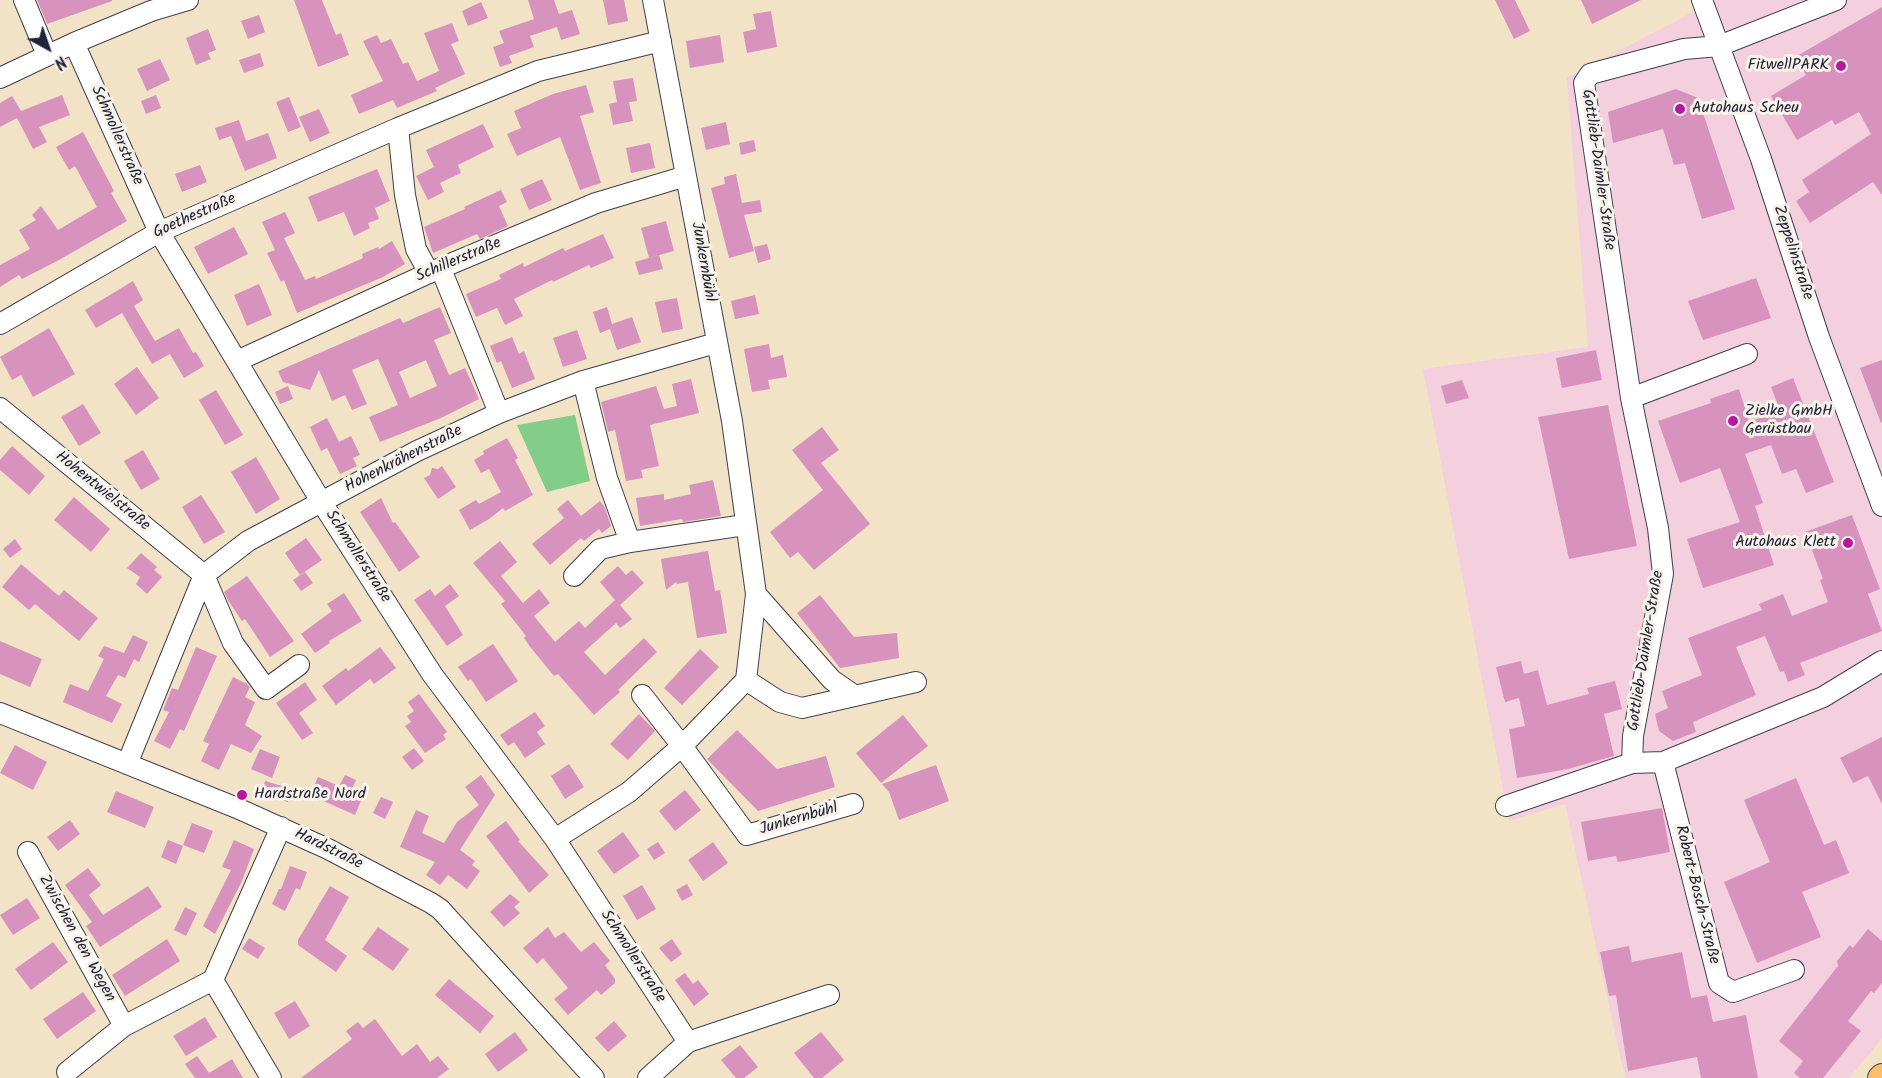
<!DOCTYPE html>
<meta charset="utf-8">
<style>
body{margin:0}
#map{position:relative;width:1882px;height:1078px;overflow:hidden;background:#f2e2c6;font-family:Kalam,sans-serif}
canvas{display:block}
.north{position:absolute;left:18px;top:18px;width:60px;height:60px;-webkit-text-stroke:4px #f7f3e8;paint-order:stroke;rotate:140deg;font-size:16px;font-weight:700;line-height:24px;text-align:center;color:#22223b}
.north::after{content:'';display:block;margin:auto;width:21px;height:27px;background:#22223b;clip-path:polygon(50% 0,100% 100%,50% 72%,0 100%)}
</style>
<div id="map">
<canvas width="1882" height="1078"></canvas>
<div class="north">N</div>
</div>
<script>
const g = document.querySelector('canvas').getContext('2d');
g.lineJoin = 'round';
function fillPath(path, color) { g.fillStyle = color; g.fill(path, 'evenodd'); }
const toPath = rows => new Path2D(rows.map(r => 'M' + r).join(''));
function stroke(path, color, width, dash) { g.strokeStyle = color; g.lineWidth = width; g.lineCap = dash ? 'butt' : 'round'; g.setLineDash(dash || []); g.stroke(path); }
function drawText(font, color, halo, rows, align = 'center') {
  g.font = font + ' Kalam,sans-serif'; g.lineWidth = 6; g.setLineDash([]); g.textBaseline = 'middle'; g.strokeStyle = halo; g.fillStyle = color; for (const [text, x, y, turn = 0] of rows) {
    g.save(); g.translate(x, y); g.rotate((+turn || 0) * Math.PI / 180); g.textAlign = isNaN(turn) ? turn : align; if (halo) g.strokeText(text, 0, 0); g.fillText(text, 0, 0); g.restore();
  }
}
fillPath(toPath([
 [1716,0,1882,0,1882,1039,1849,1078,1625,1078,1565,804,1509,821,1423,369,1588,347,1567,78]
]), '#f4cfdd');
fillPath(toPath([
 [575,415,590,481,547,492,517,425]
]), '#83cc89');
fillPath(toPath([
 [37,0,112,0,112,1,47,24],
 [294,0,322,0,336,35,341,33,349,55,318,67],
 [528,0,554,0,559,14,572,10,580,34,561,40,557,27,530,36,534,47,509,56,512,63,500,67,493,47,504,43,499,31,534,19],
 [603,0,624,0,628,21,608,25],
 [1495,0,1515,0,1530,31,1514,39],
 [1581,0,1641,0,1592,24],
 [481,2,488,18,468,26,462,11],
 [1882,7,1882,195,1873,182,1810,223,1796,201,1809,192,1802,180,1871,134,1859,112,1835,125,1832,120,1797,140,1771,96,1806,75,1795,57],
 [771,11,777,47,747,53,743,32,756,29,753,14],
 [259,15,265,32,248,39,241,21],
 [452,23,459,41,451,44,465,74,435,88,437,91,397,108,393,100,359,114,351,95,383,81,363,41,377,35,381,43,391,39,403,64,408,62,417,81,439,71,424,33],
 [208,29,216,50,208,53,211,59,196,65,186,38],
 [720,35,724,62,690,68,686,41],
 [260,53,264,66,244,73,239,60],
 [160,59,170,80,147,91,137,69],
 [633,78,637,101,629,102,633,121,613,125,609,104,617,102,613,81],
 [586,85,594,112,580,116,601,183,580,190,560,137,517,156,507,134,521,128,514,111,553,94],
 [1676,89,1698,98,1735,209,1702,219,1685,163,1674,165,1663,129,1613,143,1608,112],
 [62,95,70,115,39,127,47,142,33,149,17,118,0,127,0,103,12,96,21,111],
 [156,95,161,108,146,114,141,101],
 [289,97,301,127,288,132,276,102],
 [319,109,330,133,310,142,299,117],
 [239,120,246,141,268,133,277,158,245,171,231,136,219,140,215,128],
 [726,122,730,144,706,150,701,128],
 [483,124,494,147,458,165,461,173,440,183,444,192,428,200,416,176,434,167,426,150],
 [83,132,114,191,111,193,127,221,59,260,22,279,19,275,0,287,0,265,30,249,19,230,36,220,32,215,41,206,58,230,97,207,75,166,69,170,56,147],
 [754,140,756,151,741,155,739,143],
 [650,143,655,168,631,173,626,148],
 [200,165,207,182,182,192,175,174],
 [377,169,390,201,375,208,379,219,368,223,370,228,354,236,344,212,318,222,308,197],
 [736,174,742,203,760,200,762,212,744,215,754,251,729,258,711,188,725,184,724,177],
 [542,179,552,200,529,210,520,189],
 [501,190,507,202,499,206,508,226,480,239,477,234,433,253,424,227,465,209,464,207],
 [285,212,295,233,284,238,305,280,315,276,316,279,363,258,362,254,378,247,379,249,392,241,405,264,383,277,297,313,284,280,281,282,267,253,275,250,262,222],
 [666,221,674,251,649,258,641,228],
 [234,227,248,254,208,274,194,247],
 [603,234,614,258,591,268,589,265,553,282,552,280,514,299,523,316,505,325,497,308,476,317,466,294,501,279,499,275,523,263,524,267,563,248,565,251],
 [767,244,771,259,758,263,754,247],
 [659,255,663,269,639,275,635,262],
 [1756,278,1771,318,1703,340,1688,301],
 [133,281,143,300,134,306,155,341,179,328,193,353,196,352,204,366,184,378,170,354,152,364,122,313,96,328,85,310],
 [259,284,272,315,247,326,234,295],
 [755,295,759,314,735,319,731,301],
 [677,298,683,329,662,333,655,302],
 [440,307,451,333,434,340,449,375,465,368,479,399,441,418,380,442,369,417,398,405,378,359,352,370,367,404,352,410,345,395,332,401,319,370,310,390,283,382,278,371,400,318,403,323],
 [426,360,437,386,410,398,399,372],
 [607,307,612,324,632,317,641,342,617,350,610,329,600,333,593,312],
 [49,328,75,374,33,397,21,375,12,380,0,357],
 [577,330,587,359,563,367,553,338],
 [512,337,519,354,524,351,535,379,512,388,501,361,497,363,490,346],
 [769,344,771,358,783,355,787,377,768,380,770,389,752,392,744,349],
 [1596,350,1602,380,1562,388,1556,358],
 [1882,360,1882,422,1881,423,1860,368],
 [137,367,159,398,136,415,114,384],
 [1793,378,1834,482,1806,493,1796,469,1782,474,1771,445,1745,454,1763,503,1755,506,1774,565,1703,588,1687,539,1740,522,1720,468,1680,483,1658,421,1711,403,1710,399,1739,389,1749,421,1764,417,1780,410,1771,387],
 [691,379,699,413,650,425,659,466,641,470,643,478,626,481,615,430,608,432,601,402,656,386,664,409,677,406,672,384],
 [1462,380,1469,398,1446,404,1441,386],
 [288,386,293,399,280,404,275,392],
 [216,390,243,435,225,445,199,400],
 [83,404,101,433,79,446,61,417],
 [1608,405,1637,546,1569,559,1538,417],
 [327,418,339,442,351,436,360,455,353,458,357,466,340,474,327,448,321,451,310,427],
 [822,427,839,450,821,463,870,524,814,570,798,552,790,558,770,532,823,490,792,450],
 [507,438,518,458,515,460,533,495,505,511,503,508,489,519,470,530,459,510,476,500,479,504,501,492,489,469,481,473,474,460,484,454,483,451],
 [12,446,45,476,29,495,0,470,0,460],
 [143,450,160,479,141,490,124,461],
 [256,457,280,499,256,514,231,472],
 [442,466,456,487,438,499,424,478,430,475,432,468,438,469],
 [713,480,721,516,683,522,682,519,640,526,636,498,664,494,664,500,691,494,689,485],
 [201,495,225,532,204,544,182,507],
 [74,497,110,529,91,552,54,520],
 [381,498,393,523,395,522,420,557,399,572,360,512],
 [568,500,581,516,600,501,605,508,611,526,602,533,599,529,584,541,581,538,550,565,532,544,564,518,557,509],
 [1852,515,1880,589,1868,594,1882,631,1800,663,1805,675,1788,682,1784,671,1780,672,1765,636,1736,647,1756,695,1693,722,1696,732,1673,741,1659,731,1655,714,1668,708,1662,691,1702,675,1688,638,1762,610,1759,604,1783,594,1792,616,1828,602,1820,580,1823,579,1805,532],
 [306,538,322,560,300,575,285,553],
 [15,539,22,549,10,558,3,549],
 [500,541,517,562,501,576,523,603,539,589,550,603,534,616,555,642,579,621,585,628,615,600,600,582,618,566,626,575,632,570,644,583,620,605,632,619,620,628,616,623,584,652,605,675,644,638,657,652,618,690,620,692,594,715,558,674,554,676,531,648,524,638,526,636,501,604,505,601,473,563],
 [708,551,715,591,720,590,727,633,697,638,688,582,677,584,676,582,666,590,661,559],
 [141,553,157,567,154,570,162,577,147,594,136,584,140,577,127,568],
 [21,564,59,596,64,590,98,618,79,641,35,604,29,610,2,587],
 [305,572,313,583,301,591,293,580],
 [247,576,294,641,270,657,245,619,242,621,229,602,224,592],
 [450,584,459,596,445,606,463,635,447,646,414,600,430,589,435,596],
 [344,593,362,621,329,641,330,643,315,653,301,634,332,611,327,604],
 [820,595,854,637,897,633,899,658,840,668,797,613],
 [133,635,148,642,139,662,134,659,125,678,118,675,106,696,122,704,112,723,63,702,70,684,88,691,104,659,98,656,104,646,124,653],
 [0,641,42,659,30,687,0,674],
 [493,644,518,681,486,702,471,679,468,681,458,667],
 [196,647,217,656,184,731,180,729,170,749,154,741,169,712,163,710,172,688,178,690],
 [380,647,396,668,374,684,370,679,336,705,322,686,346,668,348,671],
 [700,649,719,667,682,705,664,688],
 [1521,661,1524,674,1538,670,1547,705,1589,694,1587,688,1615,681,1622,709,1604,714,1614,756,1568,769,1517,778,1509,729,1525,726,1519,698,1505,702,1496,667],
 [233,677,247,684,250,687,245,697,255,702,245,725,262,736,251,753,231,744,219,770,201,761,209,744,203,741],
 [305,682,317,700,299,713,313,733,302,740,276,703],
 [419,694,447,732,443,735,446,739,425,753,405,726,411,722,407,716,414,711,408,702],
 [535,712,545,726,537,732,545,744,525,758,514,742,508,746,500,735],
 [639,714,655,731,628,760,610,744],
 [903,715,928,746,881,783,856,753],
 [737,730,777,769,826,756,835,787,758,811,707,759],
 [1882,737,1882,804,1868,776,1853,783,1840,758],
 [15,745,47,762,33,790,0,773],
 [414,748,424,761,412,770,402,757],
 [260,749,280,757,272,778,251,769],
 [569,764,584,787,565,799,551,776],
 [936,765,949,801,899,820,889,792,882,784],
 [345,775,356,780,351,791,363,796,355,815,310,795,318,777,339,786],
 [481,775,495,795,460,850,475,861,472,865,480,871,467,889,448,875,440,885,426,875,435,862,400,847,416,810,429,816,422,833,444,843,457,822,479,805,465,787],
 [1796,778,1824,845,1836,840,1849,873,1802,892,1821,937,1757,963,1724,882,1770,862,1744,800],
 [265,781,292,789,288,802,261,793],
 [685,790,701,810,675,831,659,811],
 [116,791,154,807,145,828,107,812],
 [381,797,393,802,385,819,373,813],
 [1662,808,1670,852,1618,862,1616,856,1588,861,1581,822],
 [70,820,80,834,58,851,47,837],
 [506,821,520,840,518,841,549,875,529,893,486,836],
 [192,823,213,831,204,853,183,845],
 [623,832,640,856,614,874,597,851],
 [168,840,183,846,176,864,161,857],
 [234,840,254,849,242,881,215,934,203,926,231,870,222,867],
 [658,842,665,853,654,860,647,849],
 [713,842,728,863,703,881,688,860],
 [290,866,307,872,300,890,296,888,285,911,272,904,279,889,281,889],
 [88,868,101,885,89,895,103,915,148,886,162,907,100,947,86,926,92,922,65,885],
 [687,884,693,895,682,901,676,890],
 [642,885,656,909,637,920,623,896],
 [330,886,349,897,325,940,347,956,336,972,298,945,298,940],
 [510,894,520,902,514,907,520,913,504,927,490,912],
 [27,898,40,918,13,935,0,915],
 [185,907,197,913,186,936,174,930],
 [378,927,409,949,393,971,362,949],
 [548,927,555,938,564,932,581,952,594,942,610,961,605,965,615,979,615,983,601,995,597,990,568,1015,554,999,568,988,543,958,537,964,523,948],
 [1868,929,1882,941,1882,983,1874,993,1871,991,1848,1021,1861,1031,1823,1078,1800,1078,1794,1073,1803,1061,1779,1041,1838,966,1837,961,1850,945,1853,948],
 [249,938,265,948,258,959,242,949],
 [167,939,180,961,125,996,112,975],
 [672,939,682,954,671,962,659,948],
 [53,942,68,962,31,990,15,969],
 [1629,946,1632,962,1682,952,1691,998,1707,995,1713,1022,1746,1015,1758,1078,1701,1078,1697,1057,1628,1071,1616,995,1609,996,1600,952],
 [685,973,693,984,698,980,709,994,694,1006,675,980],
 [449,979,494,1016,480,1033,435,995],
 [83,992,96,1011,57,1039,43,1019],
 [295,1001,310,1026,289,1039,274,1013],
 [205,1017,217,1037,186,1056,173,1036],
 [375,1019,402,1056,417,1044,430,1062,438,1056,449,1069,437,1078,301,1078,352,1039,346,1031,358,1022,363,1028],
 [614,1021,627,1036,608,1052,595,1038],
 [515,1032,528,1050,498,1072,485,1054],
 [821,1032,844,1060,822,1078,814,1078,794,1053],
 [740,1045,758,1067,744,1078,736,1078,721,1060],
 [197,1056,209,1073,232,1059,243,1078,195,1078,185,1064]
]), '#d793be');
const minor = toPath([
 [24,0,47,55],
 [1702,0,1761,159,1819,337,1882,506],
 [74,43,159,232,322,503,432,674,555,839,688,1042,648,1078],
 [0,78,74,43,151,11,188,0],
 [398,128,405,195,416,249,429,273],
 [441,269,499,413],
 [0,324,159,232,398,128,538,71,661,41],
 [237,361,429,273,596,203,686,176],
 [583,381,607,478,630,542],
 [1631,398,1747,354],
 [0,408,204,575,233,643,266,689,299,665],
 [574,576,600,549,630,542,745,525],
 [756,594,832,680,855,696],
 [746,680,780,702,802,708,916,682],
 [642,695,682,746,747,835,853,804],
 [0,713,237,808,328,849,431,903,440,909,594,1078],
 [1663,762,1719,983,1733,992,1794,970],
 [1632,763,1633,736,1663,574,1658,528,1631,398,1584,83,1590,74,1684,49,1719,46,1836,0],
 [127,764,204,575,248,541,417,451,499,413,583,381,716,343],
 [1506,806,1632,763,1663,762,1823,697,1882,661],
 [555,839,629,792,682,746,746,680,756,594,732,421,653,0],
 [28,852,124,1026,213,980,281,827],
 [213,980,271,1078],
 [688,1042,829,995],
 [67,1072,124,1026]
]);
const major = toPath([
 [1880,1078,1882,1076]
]);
stroke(minor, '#413f50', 22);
stroke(major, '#413f50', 26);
stroke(minor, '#fff', 20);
stroke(major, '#fabe6d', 24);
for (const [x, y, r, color] of [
 [1841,66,6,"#b5179e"],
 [1680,109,6,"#b5179e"],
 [1733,421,6,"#b5179e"],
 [1848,543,6,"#b5179e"],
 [242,795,6,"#b5179e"]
]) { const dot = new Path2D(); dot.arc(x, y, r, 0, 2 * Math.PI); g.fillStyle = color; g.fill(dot); stroke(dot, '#f7f3e8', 2); }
drawText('16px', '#22223b', '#f7f3e8', [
 ["FitwellPARK",1829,66,"right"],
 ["Autohaus Scheu",1692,109],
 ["Zielke GmbH",1745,412],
 ["Gerüstbau",1745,430],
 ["Autohaus Klett",1836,543,"right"],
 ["Hardstraße Nord",254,795]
], 'left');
drawText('16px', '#22223b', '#f7f3e8', [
 ["Schmollerstraße",116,136,66],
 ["Gottlieb-Daimler-Straße",1597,170,82],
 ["Goethestraße",195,217,-24],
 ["Zeppelinstraße",1792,253,72],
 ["Schillerstraße",459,261,-23],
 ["Junkernbühl",702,262,80],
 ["Hohenkrähenstraße",404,460,-27],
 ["Hohentwielstraße",102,492,39],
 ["Schmollerstraße",357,557,57],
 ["Gottlieb-Daimler-Straße",1647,651,-81],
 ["Junkernbühl",799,820,-16],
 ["Hardstraße",328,850,26],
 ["Robert-Bosch-Straße",1696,895,76],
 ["Zwischen den Wegen",76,939,61],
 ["Schmollerstraße",632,957,57]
]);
</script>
